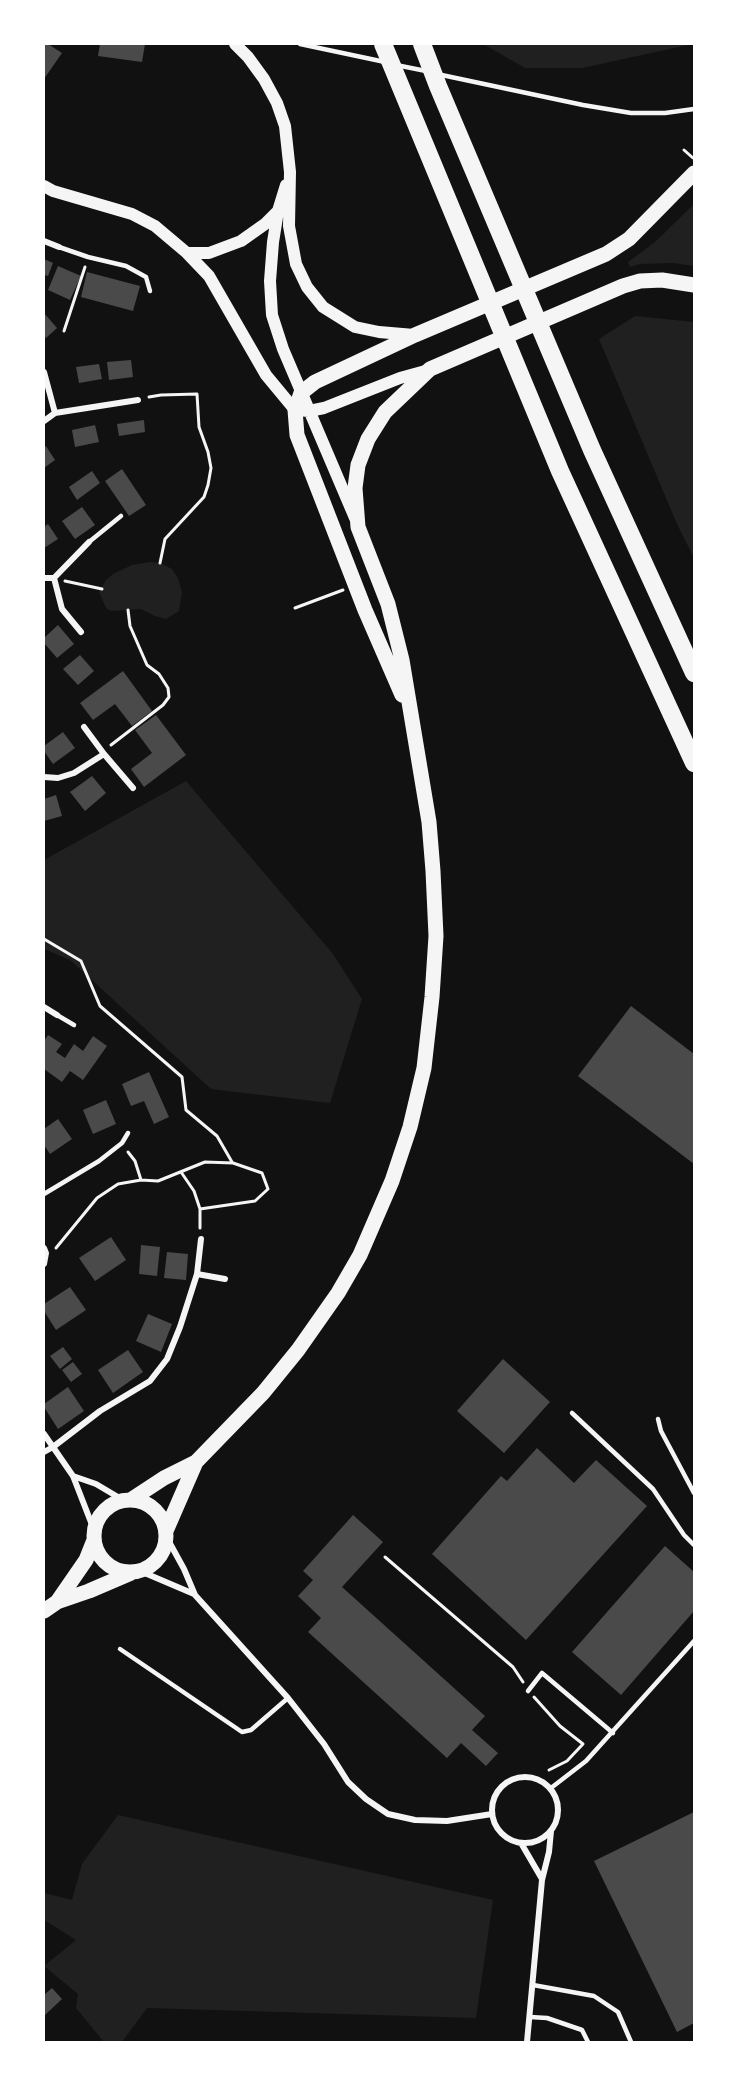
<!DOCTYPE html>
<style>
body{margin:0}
#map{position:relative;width:738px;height:2086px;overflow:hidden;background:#111;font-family:Ubuntu,sans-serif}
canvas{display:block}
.frame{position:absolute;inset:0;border:45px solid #fff;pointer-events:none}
</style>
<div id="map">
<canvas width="738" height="2086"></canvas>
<div class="frame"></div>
</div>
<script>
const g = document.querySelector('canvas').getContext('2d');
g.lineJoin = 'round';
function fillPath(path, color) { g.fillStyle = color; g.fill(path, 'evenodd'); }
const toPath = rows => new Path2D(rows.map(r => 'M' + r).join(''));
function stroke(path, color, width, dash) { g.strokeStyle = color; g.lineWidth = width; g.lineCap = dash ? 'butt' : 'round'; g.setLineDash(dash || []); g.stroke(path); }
fillPath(toPath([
 [483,44,693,44,582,68,525,68],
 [694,204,694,266,673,263,640,264,630,267,628,262,655,242],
 [635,316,694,322,694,558,677,524,599,339],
 [150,562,160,563,172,569,178,578,182,592,179,611,166,619,155,616,141,609,111,611,106,608,99,592,106,580,113,574,132,565],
 [186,781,333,954,362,999,330,1103,211,1089,70,960,44,949,44,860],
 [118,1815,493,1900,476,2018,147,2008,122,2042,104,2042,76,2008,78,1994,44,1966,76,1940,44,1920,44,1893,72,1900,82,1864]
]), '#202020');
fillPath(toPath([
 [44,44,48,44,62,53,44,79],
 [100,44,145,44,142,62,98,56],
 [44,259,53,263,48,276,44,275],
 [58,266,81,276,70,300,48,290],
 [87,272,140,286,133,311,81,297],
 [44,313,57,328,46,338,44,336],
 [131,360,133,377,109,380,107,362],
 [99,364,102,379,79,383,76,367],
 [144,420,145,432,119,436,117,424],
 [95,425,99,442,75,447,72,430],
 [46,446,55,460,44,468,44,448],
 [122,469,146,505,129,516,105,481],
 [92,471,100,483,77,500,69,487],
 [82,507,95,525,75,539,62,521],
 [48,524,58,539,44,548,44,527],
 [58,625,74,644,57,658,44,643,44,638],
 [80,655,94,671,78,685,63,669],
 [123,671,152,711,132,726,115,704,93,720,80,703],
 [156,715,186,755,144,787,131,769,152,753,135,730],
 [63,732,75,748,53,764,44,751,44,746],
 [92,776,106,793,85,811,70,792],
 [56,795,62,816,44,821,44,799],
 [631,1006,694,1054,694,1164,578,1076],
 [48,1035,62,1044,56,1052,65,1058,74,1044,83,1051,93,1036,107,1046,83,1080,70,1071,62,1082,44,1069,44,1041],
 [149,1072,169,1117,154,1124,144,1101,131,1106,122,1084],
 [106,1100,116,1124,93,1134,83,1110],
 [58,1119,72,1139,50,1154,44,1145,44,1129],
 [111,1237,126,1260,95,1281,79,1258],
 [141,1245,160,1247,157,1276,139,1274],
 [167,1252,188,1254,186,1280,164,1278],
 [70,1287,86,1310,56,1330,44,1311,44,1304],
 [148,1314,172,1324,161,1352,136,1341],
 [63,1347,72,1359,60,1369,50,1356],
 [128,1350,143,1372,113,1393,98,1370],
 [503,1359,550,1402,504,1453,457,1411],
 [73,1362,82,1374,71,1382,62,1370],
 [68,1387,84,1411,58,1429,44,1407,44,1404],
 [537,1448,574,1483,596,1460,647,1506,526,1640,432,1554,501,1476,507,1481],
 [353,1515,383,1542,342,1587,485,1716,472,1730,498,1753,486,1766,461,1743,447,1758,308,1632,321,1618,298,1596,313,1580,303,1571],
 [665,1546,694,1572,694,1611,621,1695,572,1652],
 [694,1812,694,2023,677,2032,594,1861],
 [52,1988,62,1999,44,2016,44,1995]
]), '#4a4a4a');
stroke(toPath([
 [684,150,693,158],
 [64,331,85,267],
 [149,397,161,395,197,394,199,427,208,452,211,468,208,485,204,497,165,539,160,563],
 [65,581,102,589],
 [295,608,343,590],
 [111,745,163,705,169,697,168,688,159,674,147,665,130,626,128,610],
 [44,939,81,961,100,1006,182,1077,186,1110,217,1136,232,1162],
 [128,1152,135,1161,141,1180],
 [181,1172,194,1191,200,1209,200,1228],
 [56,1248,97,1198,118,1184,141,1180,158,1181,205,1162,233,1163,262,1173,268,1189,255,1201,200,1209],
 [385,1557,513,1667,523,1682],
 [534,1697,560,1726,583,1744,567,1761,549,1770]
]), '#f5f5f5', 3);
stroke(toPath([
 [300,44,385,62],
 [396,65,426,71],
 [437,74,583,105,631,113,665,113,694,109],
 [59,247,88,257,126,266,146,277,150,291],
 [89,542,121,516],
 [57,1015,74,1025],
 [44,1194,99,1161,122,1143,128,1133],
 [572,1413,653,1489,684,1535,694,1545],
 [658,1419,661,1431,694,1493],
 [120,1649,242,1732,251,1730,288,1698],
 [528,1691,542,1673,613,1733],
 [551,1788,586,1761,694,1641],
 [533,1985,594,1996,618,2012,631,2042],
 [530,2017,547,2018,582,2030,588,2042]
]), '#f5f5f5', 4.5);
stroke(toPath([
 [44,241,59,247],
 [44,372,55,413],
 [44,421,55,413,138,400],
 [44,578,54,578,62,609,81,632],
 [54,578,89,542],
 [84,727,104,754],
 [44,777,58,778,74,773,104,754,133,788],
 [44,1007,57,1015],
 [44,1248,46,1253,44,1264],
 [197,1274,225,1279],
 [44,1434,73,1476,94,1530],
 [44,1452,53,1447,100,1411,150,1381,167,1359,180,1327,197,1274,201,1239],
 [73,1476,96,1484,123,1500],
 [167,1538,184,1569,195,1595,288,1698,324,1744,348,1782,366,1799,388,1814,415,1820,447,1821,492,1814],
 [140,1571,194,1594],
 '492 1810a33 33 0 1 1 66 0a33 33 0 1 1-66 0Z',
 [521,1843,542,1879],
 [527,2042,542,1880,549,1852,551,1831]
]), '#f5f5f5', 6);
stroke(toPath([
 [235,44,248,57,264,79,277,103,285,126,290,172,289,226,296,264,307,287,323,307,355,327,379,332,414,335],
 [286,185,278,211,273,242,270,281,272,315,283,349,355,518],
 [44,186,53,191,132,214,155,226,187,253,209,276,266,375,295,410,309,411,324,408,400,378,429,370],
 [187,253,209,253,241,241,265,224,278,211]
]), '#f5f5f5', 12);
stroke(toPath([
 [402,695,365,610,297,435,295,410,301,393,315,382,415,335,606,254,629,239,694,173],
 [132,1499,164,1478,196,1462,263,1393,298,1350,338,1293,360,1255,392,1181,410,1127,424,1068,432,997,436,936,433,871,429,822,402,660,388,604,358,527,355,488,358,465,368,439,385,412,430,369,623,286,640,281,662,280,694,285],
 '94 1536a36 36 0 1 1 72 0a36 36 0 1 1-72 0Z',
 [166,1531,196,1462],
 [57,1602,86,1560,94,1540],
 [44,1611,57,1602,89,1591,131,1573]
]), '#f5f5f5', 15);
stroke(toPath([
 [383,44,560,471,694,763],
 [422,44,438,86,592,450,694,673]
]), '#f5f5f5', 18);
</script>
